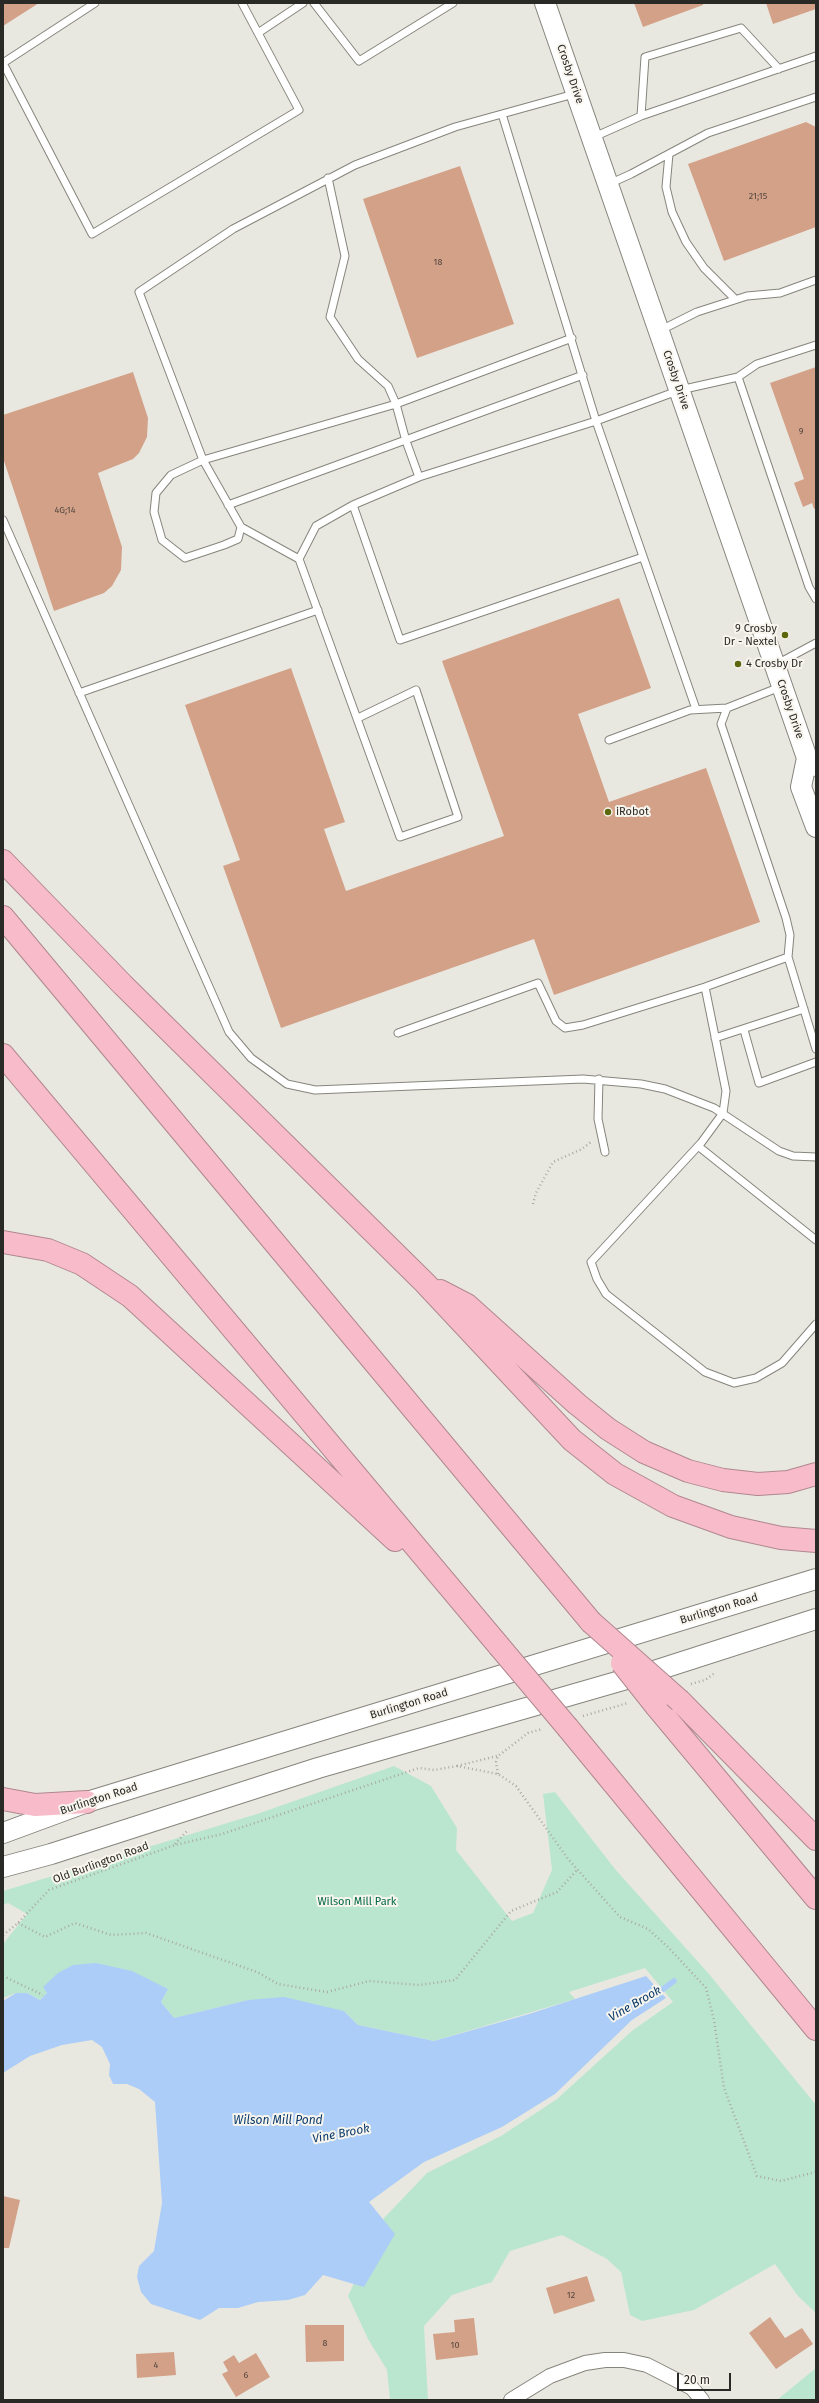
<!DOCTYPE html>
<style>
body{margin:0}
#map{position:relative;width:819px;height:2403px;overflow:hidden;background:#e9e8e0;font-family:"Fira Sans",sans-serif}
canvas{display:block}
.frame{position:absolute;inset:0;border:4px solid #292926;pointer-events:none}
.scale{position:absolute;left:677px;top:2373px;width:54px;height:18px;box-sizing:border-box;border:2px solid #292926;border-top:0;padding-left:5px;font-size:12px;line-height:14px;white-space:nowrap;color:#292926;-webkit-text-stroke:3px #f7f5ed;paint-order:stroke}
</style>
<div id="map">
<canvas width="819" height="2403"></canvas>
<div class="frame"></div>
<div class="scale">20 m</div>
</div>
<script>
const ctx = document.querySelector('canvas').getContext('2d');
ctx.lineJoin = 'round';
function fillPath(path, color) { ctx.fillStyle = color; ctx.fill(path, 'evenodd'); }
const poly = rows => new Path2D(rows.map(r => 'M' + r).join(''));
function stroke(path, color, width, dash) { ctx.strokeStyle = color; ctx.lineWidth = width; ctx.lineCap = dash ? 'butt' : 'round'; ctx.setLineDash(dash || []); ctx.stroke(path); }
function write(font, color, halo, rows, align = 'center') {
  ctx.font = font + ' "Fira Sans",sans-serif'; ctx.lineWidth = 4; ctx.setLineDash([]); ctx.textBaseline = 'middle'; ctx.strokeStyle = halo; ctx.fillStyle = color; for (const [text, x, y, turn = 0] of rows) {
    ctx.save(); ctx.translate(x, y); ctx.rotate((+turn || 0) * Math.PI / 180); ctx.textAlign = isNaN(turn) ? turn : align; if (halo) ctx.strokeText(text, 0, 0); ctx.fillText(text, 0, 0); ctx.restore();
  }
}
const green = poly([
 [394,1766,431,1786,457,1828,456,1850,512,1921,533,1913,552,1870,543,1794,555,1792,615,1869,709,1974,816,2105,816,2313,798,2296,775,2264,694,2310,642,2321,630,2315,621,2272,607,2259,562,2235,510,2251,492,2282,452,2295,424,2326,428,2400,390,2400,387,2370,368,2339,348,2296,384,2218,427,2173,501,2136,557,2099,633,2030,673,2002,645,1968,569,1992,575,1999,434,2041,358,2025,344,2011,248,2000,174,2018,161,2002,168,1989,47,1993,40,2000,27,1993,16,1993,3,1998,3,1944,27,1914,8,1903,3,1905,3,1891,257,1814],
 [816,2368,816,2400,777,2400]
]);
const water = poly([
 [96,1963,132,1971,168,1989,161,2002,174,2018,248,2000,284,1997,344,2011,358,2025,434,2041,529,2014,646,1976,666,1998,632,2020,555,2094,502,2127,424,2162,369,2202,395,2234,364,2287,323,2275,305,2295,288,2300,258,2302,238,2308,219,2308,200,2320,151,2304,141,2292,137,2277,139,2266,154,2251,162,2203,155,2102,139,2089,127,2084,113,2084,109,2075,110,2064,102,2047,92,2040,62,2045,30,2056,3,2073,3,2001,16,1993,27,1993,40,2000,47,1993,43,1987,58,1973,73,1965]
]);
const stream = poly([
 [655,1995,674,1981]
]);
const building = poly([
 [3,3,39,3,3,26],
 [634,3,703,3,703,5,643,27],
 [766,3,816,3,816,9,773,24],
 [806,122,816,127,816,227,724,261,688,164],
 [460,166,514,324,417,358,363,199],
 [816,367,816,508,814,509,812,503,803,507,794,483,804,479,770,383],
 [133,372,148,418,147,437,139,453,133,459,98,473,122,547,121,570,112,586,104,593,54,611,3,458,3,415],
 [619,598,651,688,578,714,609,802,706,768,760,922,554,995,534,939,281,1028,223,866,240,860,185,705,291,668,345,822,324,829,346,891,504,836,442,661],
 [3,2196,20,2200,9,2248,3,2248],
 [587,2276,595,2301,554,2314,546,2288],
 [770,2317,785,2338,802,2328,813,2344,776,2369,749,2333],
 [474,2318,478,2355,436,2360,433,2334,455,2332,454,2320],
 [305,2325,344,2325,344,2361,306,2362],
 [174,2352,176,2375,137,2378,136,2354],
 [256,2353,270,2377,236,2397,222,2374,228,2371,223,2362,234,2355,239,2363]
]);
const path = poly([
 [533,1204,536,1193,553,1162,582,1149,591,1142],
 [691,1684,705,1680,715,1673],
 [583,1716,628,1703],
 [457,1766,497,1756],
 [498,1774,496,1762,498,1756,528,1733,542,1729],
 [175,1844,188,1830],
 [18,1923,45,1937,75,1923,111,1935,146,1933,257,1972,278,1984,327,1992,369,1981,419,1985,455,1980,511,1911,557,1892,577,1870],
 [3,1935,18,1923,49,1890,175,1845,222,1834,419,1768,434,1770,457,1766,498,1774,516,1786,568,1859,620,1917,648,1929,668,1947,706,1988,714,2020,724,2088,757,2176,781,2181,816,2172],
 [3,1976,43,1995]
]);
const lane = poly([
 [314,3,359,61,453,3],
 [258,33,303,3],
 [3,63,92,234,299,110,242,3],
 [3,63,95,3],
 [502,114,596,421,696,709],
 [641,116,645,57,741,28,779,69],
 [594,137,641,116,816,56],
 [669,154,666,187,672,212,686,242,704,268,735,299],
 [328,178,345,256,330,317,358,359,388,386,396,404,406,441,419,477],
 [609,184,631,174,708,133,816,97],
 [661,330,697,312,747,296,780,293,816,280],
 [738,377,809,587,816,599],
 [228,505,583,375],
 [353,505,400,640,643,557],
 [3,520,229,1032,251,1058,287,1084,315,1090,583,1079,641,1084,665,1089,714,1108,779,1151,793,1156,816,1157],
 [241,527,238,539,224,545,185,558,162,540,154,512,156,493,171,475,203,460,396,404,572,338],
 [299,559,316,526,353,505,419,477,596,421,680,390,738,377,757,364,816,345],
 [775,665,816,643],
 [780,687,727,708,721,724,786,918,790,935,788,957],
 [79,693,318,610],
 [358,718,416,690,458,817,400,837,299,559,241,527,203,460,139,292,233,229,355,165,455,127,574,94],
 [609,740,690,710,727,708],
 [744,1030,759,1083,816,1062],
 [398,1033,538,983,556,1021,565,1028,583,1025,705,987],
 [715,1038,804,1009],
 [816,1049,788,957,705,987,726,1091,723,1113,701,1143,591,1262,597,1279,606,1294,705,1372,734,1383,756,1378,782,1363,816,1324],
 [599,1079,598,1119,605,1152],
 [698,1146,816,1240]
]);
const street = poly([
 [511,2400,550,2376,585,2363,605,2360,624,2360,647,2365,692,2388,702,2400]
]);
const secondary = poly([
 [545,3,807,758,816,766],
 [807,758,801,787,816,827],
 [3,1833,87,1802,816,1579],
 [3,1867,51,1854,318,1768,651,1672,816,1619]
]);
const highway = poly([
 [3,861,123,985,425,1283,572,1440,615,1474,673,1506,731,1527,781,1538,816,1541],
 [3,917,591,1622],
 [3,1055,499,1646],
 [3,1242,48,1250,82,1264,130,1296,395,1540],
 [440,1291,467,1305,577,1404,608,1429,644,1452,688,1471,723,1480,758,1484,788,1482,816,1474],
 [680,1701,816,1839],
 [656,1706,816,1898],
 [568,1728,816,2029],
 [3,1799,35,1805,87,1802]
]);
const highwayBridge = poly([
 [591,1622,680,1701],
 [499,1646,568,1728],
 [622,1663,656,1706]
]);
const markers = [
 [785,635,4,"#5c680d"],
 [738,664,4,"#5c680d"],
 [608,812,4,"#5c680d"]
];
const numberNames = [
 ["21;15",758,196],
 ["18",438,262],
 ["9",801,431],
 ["4G;14",65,510],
 ["12",571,2295],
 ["8",325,2343],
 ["10",455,2345],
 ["4",156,2365],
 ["6",246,2375]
];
const streetNames = [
 ["Crosby Drive",570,74,71],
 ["Crosby Drive",676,380,71],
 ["Crosby Drive",790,709,71],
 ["Burlington Road",719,1609,-17],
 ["Burlington Road",409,1704,-17],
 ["Burlington Road",99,1799,-18],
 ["Old Burlington Road",101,1863,-20]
];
const poiNames = [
 ["9 Crosby",777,629,"right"],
 ["Dr - Nextel",777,642,"right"],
 ["4 Crosby Dr",746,664],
 ["iRobot",616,812]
];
const parkNames = [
 ["Wilson Mill Park",357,1902]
];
const waterNames = [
 ["Vine Brook",635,2004,-30],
 ["Wilson Mill Pond",278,2121],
 ["Vine Brook",341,2134,-11]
];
fillPath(green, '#bae6d0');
fillPath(water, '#abcdf7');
stroke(stream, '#abcdf7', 5.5);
fillPath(building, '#d3a188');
stroke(lane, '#86857d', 9);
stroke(street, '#86857d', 16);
stroke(secondary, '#86857d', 22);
stroke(highway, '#b08890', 24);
stroke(path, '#aaa9a3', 2.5, [1, 3]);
stroke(lane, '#fff', 7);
stroke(street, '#fff', 14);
stroke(secondary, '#fff', 20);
stroke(highway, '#f8bbc9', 22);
stroke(highwayBridge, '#b08890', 24, []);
stroke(highwayBridge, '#f8bbc9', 22);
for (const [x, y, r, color] of markers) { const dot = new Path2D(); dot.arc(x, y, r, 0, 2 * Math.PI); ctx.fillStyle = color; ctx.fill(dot); stroke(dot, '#f7f5ed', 1.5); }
write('9px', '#54473e', null, numberNames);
write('11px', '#292926', '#f7f5ed', streetNames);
write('11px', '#292926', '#f7f5ed', poiNames, 'left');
write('11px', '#006847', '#f7f5ed', parkNames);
write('italic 12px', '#0b3b6d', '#f7f5ed', waterNames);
</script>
